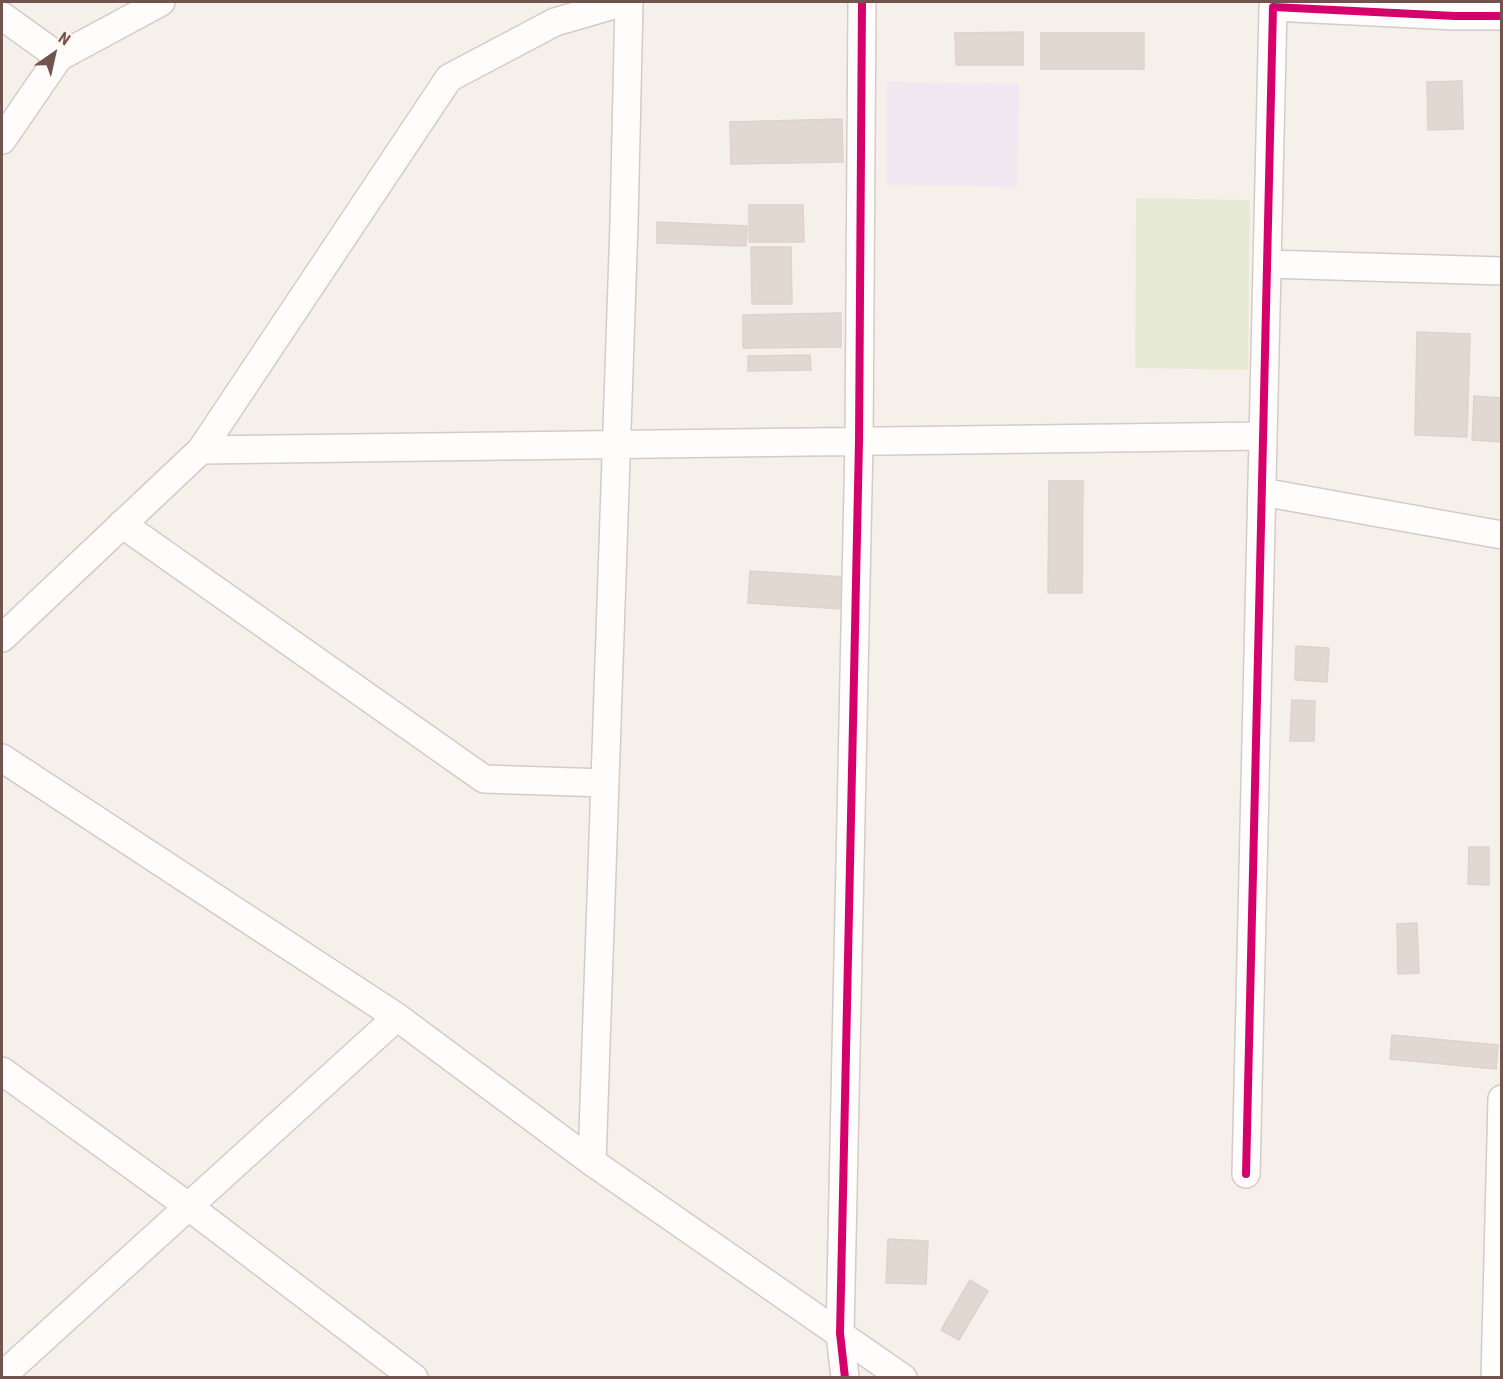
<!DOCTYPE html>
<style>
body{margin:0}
#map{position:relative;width:1503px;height:1379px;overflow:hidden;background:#f6f0ea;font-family:"Roboto Condensed",sans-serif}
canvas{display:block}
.frame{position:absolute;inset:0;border:3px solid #72534d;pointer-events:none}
.north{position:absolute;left:24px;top:24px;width:60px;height:60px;-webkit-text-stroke:4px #fdf4ec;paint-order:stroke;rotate:34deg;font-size:16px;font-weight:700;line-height:24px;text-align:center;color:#72534d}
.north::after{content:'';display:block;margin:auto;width:21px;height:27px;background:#72534d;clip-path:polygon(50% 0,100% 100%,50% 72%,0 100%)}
</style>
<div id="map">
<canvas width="1503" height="1379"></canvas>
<div class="frame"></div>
<div class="north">N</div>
</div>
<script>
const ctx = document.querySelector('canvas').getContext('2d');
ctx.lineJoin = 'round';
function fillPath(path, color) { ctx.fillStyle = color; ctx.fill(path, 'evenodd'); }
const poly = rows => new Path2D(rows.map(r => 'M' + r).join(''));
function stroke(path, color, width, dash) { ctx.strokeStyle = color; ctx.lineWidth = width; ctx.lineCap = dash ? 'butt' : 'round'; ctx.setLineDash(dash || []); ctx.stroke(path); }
const education = poly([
 [887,82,1019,84,1018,187,887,185]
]);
const green = poly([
 [1136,198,1250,200,1248,370,1135,368]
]);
const building = poly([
 [1023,32,1023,65,956,65,955,33,1023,32],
 [1041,33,1144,33,1144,69,1041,69,1041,33],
 [1462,81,1463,129,1428,130,1427,82,1462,81],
 [842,119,843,162,731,164,730,122,842,119],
 [749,205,803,205,804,242,749,242,749,205],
 [657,222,747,226,746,246,657,243,657,222],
 [751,247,791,247,792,304,752,304,751,247],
 [841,313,841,347,743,348,743,315,841,313],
 [1417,332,1470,334,1467,437,1415,435,1417,332],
 [810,355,811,370,748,371,748,356,810,355],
 [1474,396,1502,398,1502,442,1472,440,1474,396],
 [1049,481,1083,481,1082,593,1048,593,1049,481],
 [750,571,845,577,843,609,748,603,750,571],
 [1296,646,1329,648,1327,682,1295,680,1296,646],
 [1292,700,1315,701,1314,741,1290,741,1292,700],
 [1469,847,1489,847,1489,885,1468,884,1469,847],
 [1417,923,1419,973,1398,974,1397,924,1417,923],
 [1392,1035,1498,1045,1496,1069,1390,1059,1392,1035],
 [888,1239,928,1241,926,1284,886,1283,888,1239],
 [970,1280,988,1291,959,1340,941,1330,970,1280]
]);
const minor = poly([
 [2,16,59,57],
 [2,140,59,57,161,2],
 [1267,264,1502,271],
 [201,450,1263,436],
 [1262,492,1502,535],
 [122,524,484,779,605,783],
 [2,638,201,450,449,78,555,22,624,2],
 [2,758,397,1017,592,1162,903,1378],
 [2,1071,188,1206,414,1378],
 [592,1162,624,224,629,2],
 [1246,1174,1273,7,1455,16,1502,16],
 [2,1376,397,1017],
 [845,1378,840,1333,859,441,862,2],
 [1495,1378,1502,1099]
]);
const cycleway = poly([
 [1246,1174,1273,7,1455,16,1502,16],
 [845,1378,840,1333,859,441,862,2]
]);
fillPath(education, '#f0e9f1');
fillPath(green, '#e7ebd6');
fillPath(building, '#e2d8d2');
stroke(building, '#ded2cd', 1.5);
stroke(minor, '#d4cbc8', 30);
stroke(minor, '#fefdfc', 27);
stroke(cycleway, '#d6006c', 8);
</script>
